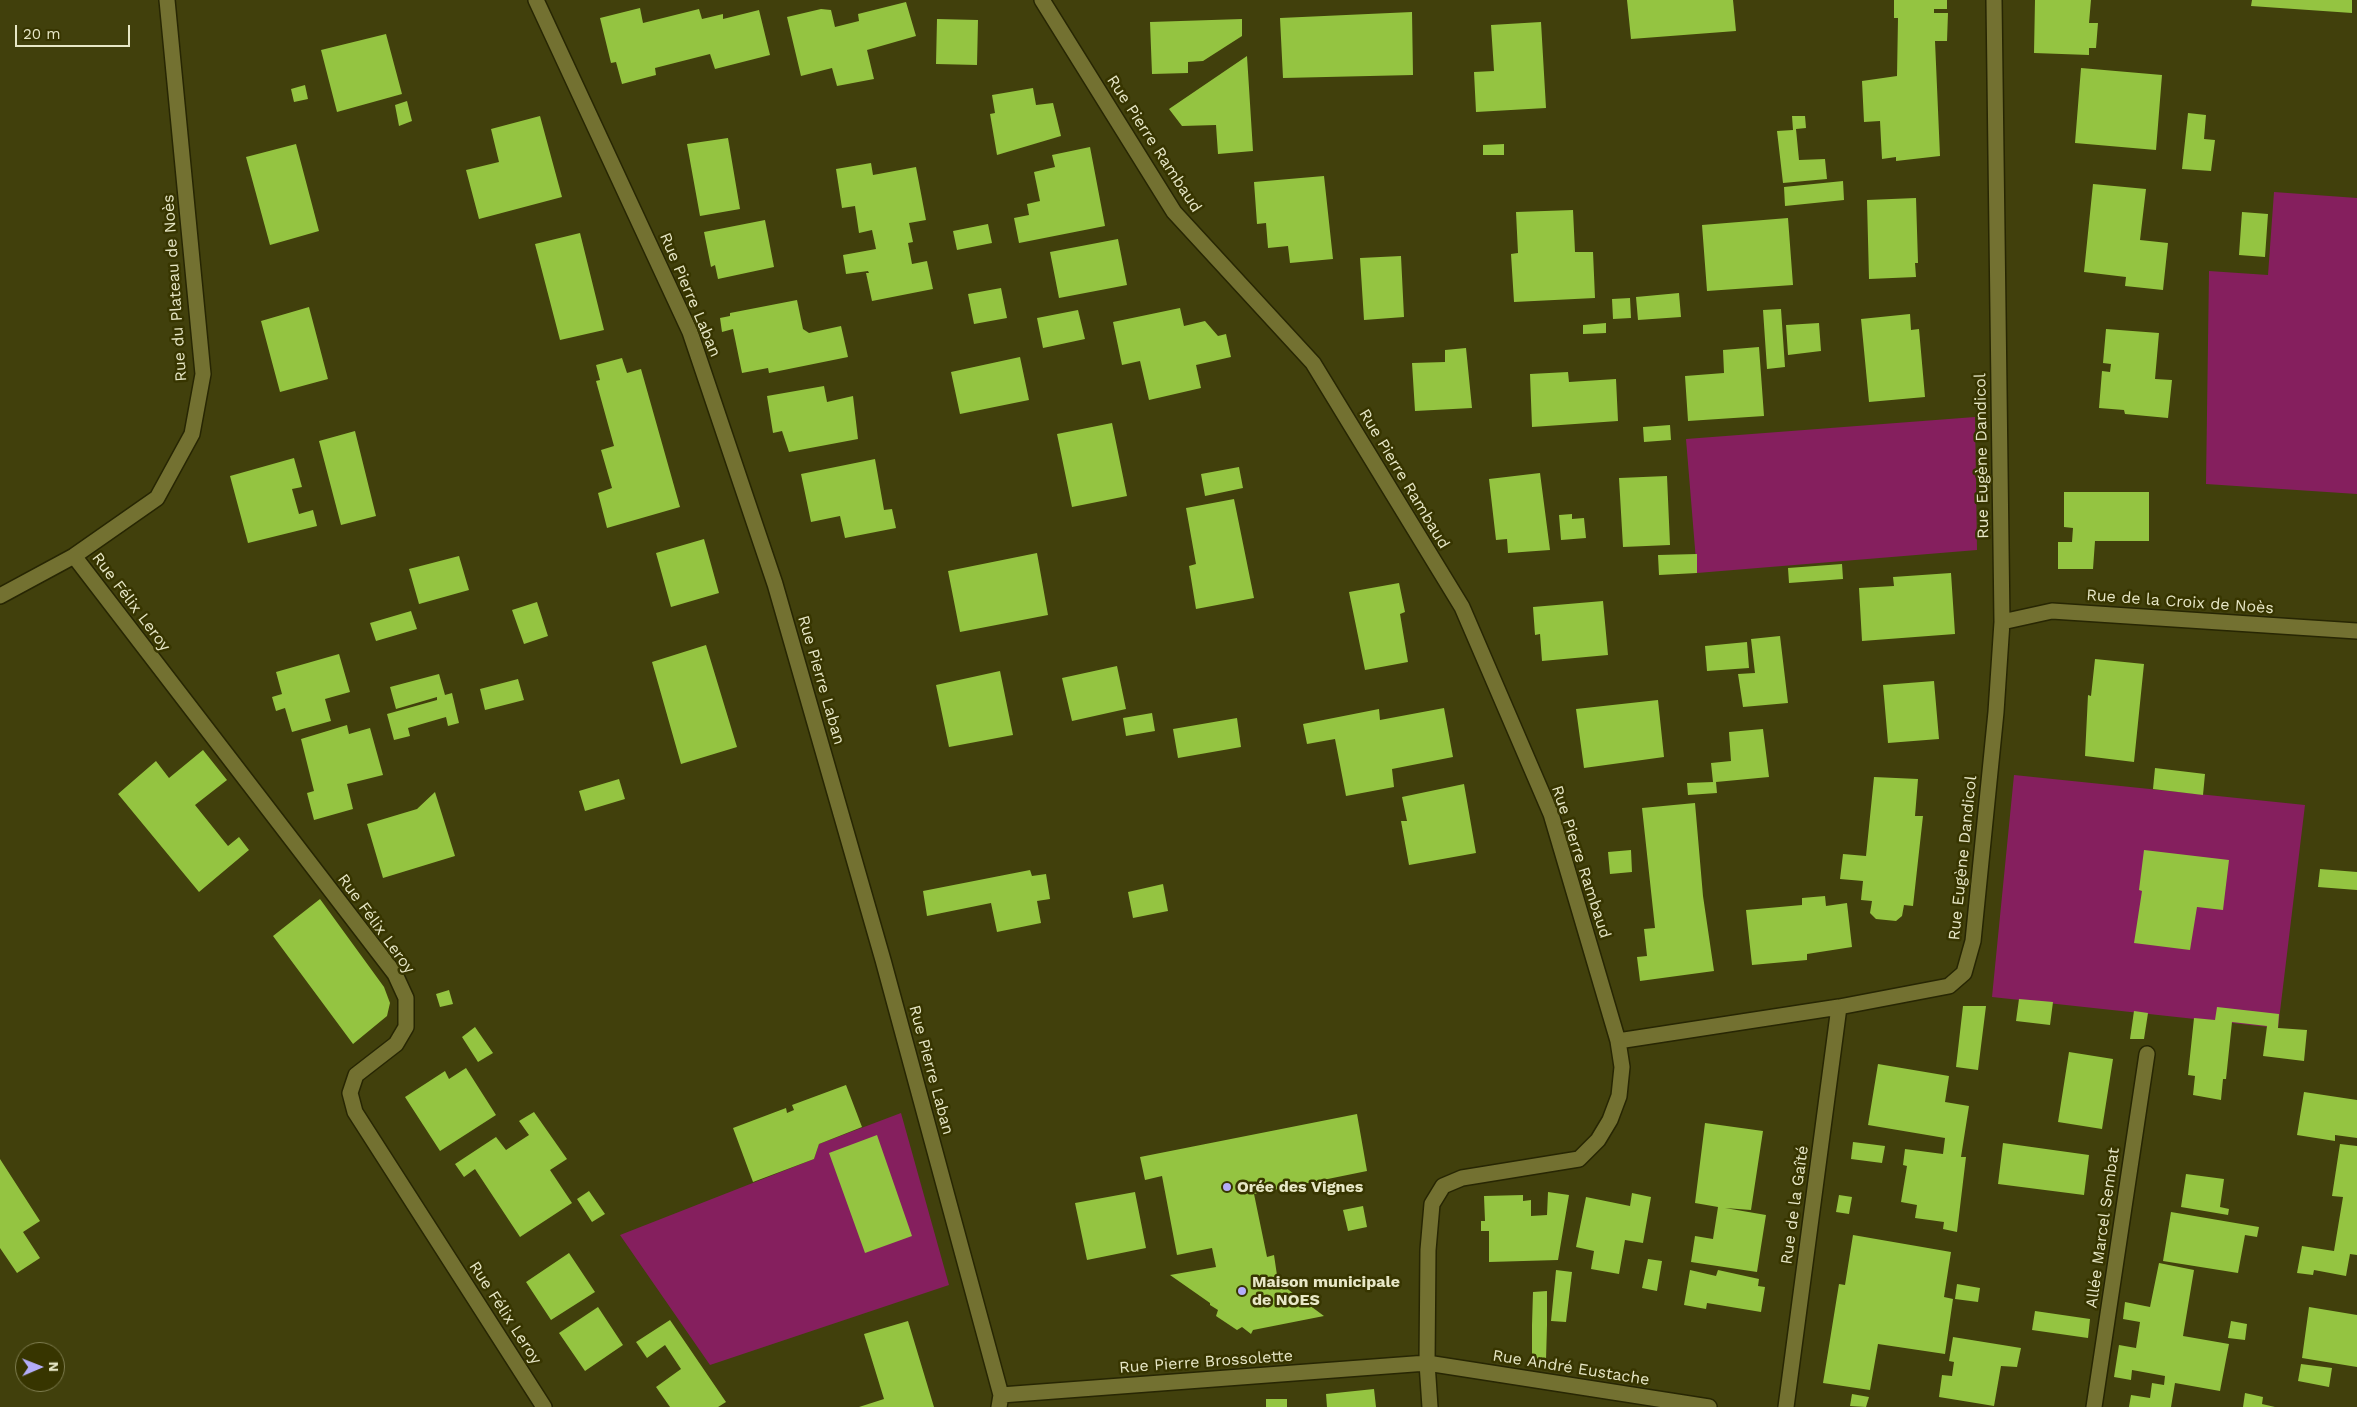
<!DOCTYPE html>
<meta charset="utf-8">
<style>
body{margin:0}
#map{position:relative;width:2357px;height:1407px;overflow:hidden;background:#41400c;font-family:"Work Sans",sans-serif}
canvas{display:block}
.north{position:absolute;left:15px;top:1342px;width:50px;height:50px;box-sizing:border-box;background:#373500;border:1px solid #7d7c4f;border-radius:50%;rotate:89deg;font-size:14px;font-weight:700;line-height:20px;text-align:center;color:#e7e7c6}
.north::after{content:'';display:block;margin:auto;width:18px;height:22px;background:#b3adf9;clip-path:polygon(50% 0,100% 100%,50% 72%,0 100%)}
.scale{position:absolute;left:15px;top:25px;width:115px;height:22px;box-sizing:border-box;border:2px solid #e7e7c6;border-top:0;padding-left:6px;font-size:15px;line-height:18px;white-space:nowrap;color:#e7e7c6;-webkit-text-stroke:4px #373500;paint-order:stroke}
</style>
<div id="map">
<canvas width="2357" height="1407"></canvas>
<div class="north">N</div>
<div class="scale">20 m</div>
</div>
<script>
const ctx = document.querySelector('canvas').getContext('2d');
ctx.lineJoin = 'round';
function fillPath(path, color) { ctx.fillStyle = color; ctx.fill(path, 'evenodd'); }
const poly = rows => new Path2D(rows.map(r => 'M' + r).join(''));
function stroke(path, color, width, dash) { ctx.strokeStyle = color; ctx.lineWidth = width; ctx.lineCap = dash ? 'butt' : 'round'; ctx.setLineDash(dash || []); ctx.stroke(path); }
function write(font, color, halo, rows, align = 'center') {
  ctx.font = font + ' "Work Sans",sans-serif'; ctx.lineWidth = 5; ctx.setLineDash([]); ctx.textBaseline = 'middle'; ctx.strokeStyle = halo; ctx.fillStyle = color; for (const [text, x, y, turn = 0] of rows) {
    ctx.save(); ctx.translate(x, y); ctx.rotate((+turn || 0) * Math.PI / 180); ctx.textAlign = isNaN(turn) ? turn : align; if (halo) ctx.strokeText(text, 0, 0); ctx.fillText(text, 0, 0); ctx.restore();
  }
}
const green = poly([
 [2274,192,2357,198,2357,494,2206,484,2209,271,2268,275],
 [1975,417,1977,550,1697,573,1686,439],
 [2014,775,2305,805,2278,1028,1992,997],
 [901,1113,949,1285,710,1365,620,1235,814,1159,819,1144]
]);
const building = poly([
 [1627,0,1733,0,1736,31,1631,39],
 [1894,0,1947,0,1947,9,1934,9,1934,13,1948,13,1947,41,1935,41,1940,156,1896,161,1896,157,1882,159,1880,121,1864,122,1862,81,1897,76,1898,18,1894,18],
 [2035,0,2091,0,2089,23,2098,23,2096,48,2089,48,2089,55,2034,53],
 [2252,0,2352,0,2352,13,2251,6],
 [906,2,916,36,867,50,874,79,837,86,832,68,801,76,787,17,821,9,831,10,835,27,859,21,858,14],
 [640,8,643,23,699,9,702,19,723,14,723,19,759,10,770,55,715,69,710,54,655,68,656,75,622,84,616,62,611,63,600,18],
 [1412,12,1413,75,1283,78,1280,18],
 [937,19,978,20,977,65,936,64],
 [1242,19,1242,36,1203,61,1188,62,1188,73,1152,74,1150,22],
 [1541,22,1546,108,1476,112,1474,72,1494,71,1491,25],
 [386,34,402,94,337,112,321,50],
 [1247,56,1253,151,1218,154,1216,125,1182,126,1169,109],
 [2081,68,2162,75,2156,150,2075,143],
 [305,85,308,99,294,102,291,89],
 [1033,88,1036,105,1053,103,1061,136,997,155,990,114,995,113,992,95],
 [407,101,412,121,399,126,395,105],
 [2188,113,2206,115,2204,139,2215,140,2211,171,2182,169],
 [540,116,562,197,479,219,466,170,499,162,491,129],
 [1792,116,1805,116,1806,128,1796,129,1799,160,1825,159,1827,179,1783,183,1777,131,1793,130],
 [728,138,740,209,700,216,687,144],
 [296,144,319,231,270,245,246,157],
 [1504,144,1504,155,1483,155,1483,145],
 [1090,147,1105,226,1019,243,1014,218,1029,215,1027,204,1040,201,1034,172,1055,167,1052,155],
 [871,163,873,175,916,167,926,220,909,223,913,242,908,243,912,264,927,261,933,289,872,301,866,273,869,273,868,271,846,274,843,255,876,249,872,230,859,233,855,206,842,208,836,169],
 [1324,176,1333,259,1290,263,1288,246,1268,248,1266,223,1257,224,1254,182],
 [1843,181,1844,200,1785,206,1784,187],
 [2093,184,2146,189,2140,240,2168,243,2163,290,2125,286,2126,277,2084,272],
 [1916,198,1918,263,1915,263,1916,277,1869,279,1867,200],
 [1573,210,1575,252,1593,252,1595,298,1514,302,1511,254,1518,253,1516,212],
 [2242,212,2268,214,2265,257,2239,255],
 [1788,218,1793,285,1707,291,1702,225],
 [765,220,774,267,718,279,715,265,711,267,704,232],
 [988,224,992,243,957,250,953,231],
 [580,233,604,330,560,340,535,244],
 [1118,239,1127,285,1059,298,1050,252],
 [1401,256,1404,317,1364,320,1360,258],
 [1001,288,1007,318,974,324,968,294],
 [1679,293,1681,317,1638,320,1636,297],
 [1630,298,1631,318,1613,319,1612,299],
 [797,300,803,329,809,333,841,326,848,357,769,373,768,368,742,373,733,329,722,332,720,318,730,316,730,313],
 [309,307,328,379,280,392,261,321],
 [1180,308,1184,326,1205,321,1218,336,1226,334,1231,357,1196,365,1201,388,1149,400,1140,361,1122,365,1113,322],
 [1781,309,1785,367,1767,369,1763,310],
 [1078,310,1085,339,1043,348,1037,318],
 [1910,314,1911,330,1919,329,1925,397,1869,402,1861,319],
 [1606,323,1606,333,1583,334,1583,325],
 [1819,323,1821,351,1788,355,1786,325],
 [2106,329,2159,333,2155,379,2172,380,2168,418,2125,414,2124,410,2099,408,2102,371,2110,372,2111,364,2103,363],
 [1759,347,1764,416,1688,421,1685,376,1724,373,1723,350],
 [1466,348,1472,408,1415,411,1412,363,1445,362,1445,350],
 [1020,357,1029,400,960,414,951,372],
 [622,358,627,373,641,369,680,507,607,528,598,493,612,488,601,450,614,446,596,381,600,380,596,365],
 [1568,372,1569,382,1616,379,1618,421,1532,427,1530,374],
 [824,386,827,402,853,396,858,439,789,452,782,431,773,433,767,396],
 [1112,423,1127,496,1072,507,1057,434],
 [1670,425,1671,440,1644,442,1643,427],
 [355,431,376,516,341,525,319,441],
 [294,458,302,487,292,489,299,514,313,510,317,526,248,543,230,476],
 [875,459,884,510,892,509,896,528,845,538,840,516,811,522,801,474],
 [1239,467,1243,488,1205,496,1201,474],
 [1540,473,1550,550,1508,553,1507,539,1496,540,1489,479],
 [1667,476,1670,545,1623,547,1619,478],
 [2064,492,2149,492,2149,541,2095,541,2093,569,2058,569,2058,542,2072,542,2073,528,2064,527],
 [1234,499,1254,598,1196,609,1189,566,1196,564,1186,508],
 [1572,514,1572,519,1584,518,1586,538,1561,540,1559,515],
 [704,539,719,593,671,607,656,553],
 [1037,553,1048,615,960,632,948,571],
 [1697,554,1697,573,1659,575,1658,555],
 [459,556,469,590,419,604,409,569],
 [1842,564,1843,579,1789,583,1788,568],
 [1951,573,1955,634,1862,641,1859,588,1894,586,1893,577],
 [1399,583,1405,612,1400,614,1408,662,1365,670,1349,592],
 [1603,601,1608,655,1542,661,1540,634,1535,635,1533,607],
 [537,602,548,636,524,644,512,610],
 [411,611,417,629,376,641,370,623],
 [1780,636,1788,703,1743,707,1738,674,1755,673,1751,639],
 [1747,642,1749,668,1707,671,1705,646],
 [706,645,737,747,681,764,652,662],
 [339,654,350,692,325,699,331,721,292,732,285,708,276,711,272,697,282,694,276,672],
 [2095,659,2144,664,2134,762,2085,756,2088,695,2091,696],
 [1117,666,1126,709,1072,721,1062,678],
 [1000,671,1013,735,949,747,936,685],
 [439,674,445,695,452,693,459,723,448,726,446,717,408,728,410,736,394,740,387,714,437,700,437,697,396,709,390,687],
 [518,679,524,700,485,710,480,689],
 [1934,681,1939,739,1888,743,1883,685],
 [1658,700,1664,757,1584,768,1576,709],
 [1444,708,1453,757,1392,769,1394,787,1346,796,1335,739,1307,744,1303,724,1379,709,1380,720],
 [1152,713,1155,731,1126,736,1123,718],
 [1237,718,1241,747,1178,758,1173,729],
 [347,725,349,734,370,728,383,775,347,784,353,809,314,820,307,793,314,791,301,739],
 [1763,729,1769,777,1716,782,1717,793,1688,795,1687,783,1713,782,1711,763,1731,761,1729,732],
 [203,750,227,780,195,805,228,846,239,837,249,850,199,892,118,794,156,761,169,778],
 [2155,768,2205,774,2203,795,2153,789],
 [1874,777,1918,779,1915,816,1923,816,1913,906,1904,905,1902,916,1896,921,1876,919,1870,913,1872,901,1861,900,1863,881,1840,879,1843,854,1866,856],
 [619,779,625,799,585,811,579,791],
 [1464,784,1476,853,1409,865,1401,821,1407,821,1402,797],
 [435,792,455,856,383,878,367,824,417,809],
 [1695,803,1703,896,1714,971,1640,981,1637,957,1647,956,1644,929,1655,928,1642,808],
 [1631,850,1632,872,1610,874,1608,852],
 [2144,850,2229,860,2223,910,2197,907,2190,950,2134,943,2142,891,2139,890],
 [2320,869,2357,872,2357,890,2318,887],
 [1030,870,1032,876,1046,874,1050,899,1037,901,1041,923,997,932,991,903,927,916,923,891],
 [1163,884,1168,911,1133,918,1128,892],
 [1825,896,1826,906,1847,903,1852,947,1807,954,1807,960,1752,965,1746,910,1802,905,1802,898],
 [320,899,384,987,390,1003,387,1016,353,1044,273,936],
 [449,990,453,1004,440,1007,436,994],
 [2019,999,2053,1002,2050,1025,2016,1021],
 [1963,1006,1986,1006,1978,1070,1956,1067],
 [2217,1007,2279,1014,2278,1028,2307,1030,2304,1061,2263,1056,2267,1026,2232,1022,2226,1079,2223,1079,2221,1100,2193,1095,2195,1076,2188,1075,2194,1018,2215,1020],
 [2134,1011,2148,1013,2144,1039,2130,1039],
 [475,1027,493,1053,478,1062,462,1037],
 [2069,1052,2113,1059,2102,1129,2058,1122],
 [1878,1064,1949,1076,1945,1102,1969,1106,1961,1157,1966,1157,1957,1232,1943,1229,1944,1222,1915,1218,1917,1205,1901,1202,1907,1166,1903,1165,1905,1149,1943,1154,1945,1138,1868,1125],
 [466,1068,496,1115,440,1151,405,1097,445,1071,449,1079],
 [846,1085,862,1127,819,1144,814,1159,753,1182,733,1128,786,1108,787,1113,794,1110,792,1105],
 [2304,1092,2357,1100,2357,1138,2335,1135,2335,1141,2297,1135],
 [534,1112,567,1159,550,1170,572,1203,520,1237,475,1169,464,1177,455,1164,496,1137,506,1150,529,1135,519,1121],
 [1357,1114,1367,1171,1254,1194,1267,1257,1274,1255,1278,1282,1324,1316,1253,1330,1251,1334,1242,1327,1237,1330,1216,1316,1218,1310,1210,1305,1210,1303,1170,1275,1216,1267,1212,1248,1177,1255,1162,1176,1145,1180,1140,1157],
 [1705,1123,1763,1131,1751,1210,1725,1208,1766,1215,1757,1272,1691,1262,1695,1236,1713,1239,1718,1207,1695,1203],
 [877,1135,912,1236,865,1253,829,1153],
 [1853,1142,1885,1146,1882,1163,1851,1159],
 [2003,1143,2089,1155,2084,1195,1998,1184],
 [2340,1144,2357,1146,2357,1255,2350,1254,2346,1276,2314,1270,2313,1275,2297,1273,2302,1246,2334,1251,2343,1197,2332,1196],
 [0,1159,40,1221,23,1232,40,1258,17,1273,0,1248],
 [2186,1174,2224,1179,2220,1207,2229,1209,2228,1215,2181,1207],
 [589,1191,605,1214,592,1222,577,1199],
 [1135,1192,1146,1248,1087,1260,1075,1203],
 [1548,1192,1569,1195,1558,1260,1489,1262,1489,1231,1481,1231,1481,1221,1485,1221,1484,1196,1523,1195,1523,1201,1531,1200,1531,1216,1547,1215],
 [1632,1193,1651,1197,1643,1243,1625,1240,1619,1274,1591,1269,1594,1251,1576,1247,1586,1197,1630,1206],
 [1839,1195,1852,1197,1849,1214,1836,1212],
 [1363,1206,1367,1227,1348,1231,1343,1210],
 [2171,1212,2259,1227,2257,1237,2245,1235,2238,1273,2163,1261],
 [1853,1235,1951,1252,1944,1297,1953,1299,1945,1354,1878,1344,1870,1390,1823,1383,1839,1284,1845,1285],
 [569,1253,595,1292,551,1320,526,1282],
 [1648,1259,1662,1261,1657,1291,1642,1288],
 [2159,1263,2194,1270,2183,1336,2229,1344,2220,1391,2175,1383,2171,1407,2129,1407,2131,1395,2150,1398,2152,1383,2164,1385,2165,1376,2132,1370,2131,1380,2114,1377,2119,1345,2136,1348,2140,1322,2123,1319,2125,1302,2150,1307],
 [1556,1270,1572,1272,1566,1322,1551,1321],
 [1690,1270,1716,1276,1718,1270,1759,1279,1758,1286,1765,1287,1761,1312,1707,1303,1706,1309,1684,1305],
 [1957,1284,1980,1288,1978,1302,1955,1299],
 [1547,1291,1547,1325,1546,1360,1532,1358,1532,1325,1533,1292],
 [598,1307,623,1345,585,1371,559,1333],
 [2309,1307,2357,1315,2357,1367,2302,1358],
 [2035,1311,2090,1319,2088,1338,2032,1330],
 [670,1320,726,1402,718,1407,670,1407,656,1387,681,1369,665,1345,647,1358,636,1342],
 [908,1321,934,1407,859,1407,884,1399,864,1334],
 [2231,1321,2247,1324,2245,1340,2228,1338],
 [1953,1337,2021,1348,2017,1367,2001,1366,1994,1406,1939,1397,1942,1375,1952,1376,1954,1362,1949,1361],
 [2301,1364,2332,1368,2329,1387,2298,1381],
 [1374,1389,1376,1407,1327,1407,1326,1394],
 [2245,1393,2263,1397,2262,1404,2275,1407,2243,1407],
 [1852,1394,1869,1397,1866,1407,1850,1406],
 [1266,1399,1287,1399,1287,1407,1266,1407]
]);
const minor = poly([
 [536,0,690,332,775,584,883,960,1001,1395],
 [1042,0,1174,212,1313,363,1462,607,1551,814,1618,1041],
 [74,556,395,974,406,998,406,1027,396,1044,356,1075,350,1093,355,1112,544,1407],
 [0,596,74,556,157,498,192,434,203,374,167,0],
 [2002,622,2052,611,2357,631],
 [999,1407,1001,1395,1427,1363,1709,1407],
 [1430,1407,1427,1363,1428,1250,1432,1204,1443,1186,1462,1178,1579,1159,1598,1140,1610,1120,1619,1096,1622,1067,1618,1041,1839,1007,1949,986,1964,973,1973,941,1996,712,2002,622,1994,0],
 [1786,1407,1839,1007],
 [2094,1407,2147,1054]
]);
const markers = [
 [1227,1187,5,"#b3adf9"],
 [1242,1291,5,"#b3adf9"]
];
const streetNames = [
 ["Rue Pierre Rambaud",1154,144,57],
 ["Rue du Plateau de Noès",175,288,-94],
 ["Rue Pierre Laban",690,295,67],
 ["Rue Eugène Dandicol",1982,456,-91],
 ["Rue Pierre Rambaud",1404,479,59],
 ["Rue Félix Leroy",131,602,53],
 ["Rue de la Croix de Noès",2180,602,4],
 ["Rue Pierre Laban",821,680,74],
 ["Rue Eugène Dandicol",1963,858,-84],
 ["Rue Pierre Rambaud",1581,862,72],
 ["Rue Félix Leroy",376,924,54],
 ["Rue Pierre Laban",931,1070,75],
 ["Rue de la Gaîté",1795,1205,-82],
 ["Allée Marcel Sembat",2103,1228,-82],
 ["Rue Félix Leroy",505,1313,57],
 ["Rue Pierre Brossolette",1206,1362,-4],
 ["Rue André Eustache",1571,1368,9]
];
const poiNames = [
 ["Orée des Vignes",1237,1187],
 ["Maison municipale",1252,1282],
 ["de NOES",1252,1300]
];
fillPath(green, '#851f5e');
fillPath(building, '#94c441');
stroke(minor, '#272603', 18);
stroke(minor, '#737131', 15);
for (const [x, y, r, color] of markers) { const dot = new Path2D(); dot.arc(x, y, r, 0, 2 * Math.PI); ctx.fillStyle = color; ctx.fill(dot); stroke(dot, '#373500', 2); }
write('16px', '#e7e7c6', '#373500', streetNames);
write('bold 16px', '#e7e7c6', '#373500', poiNames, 'left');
</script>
